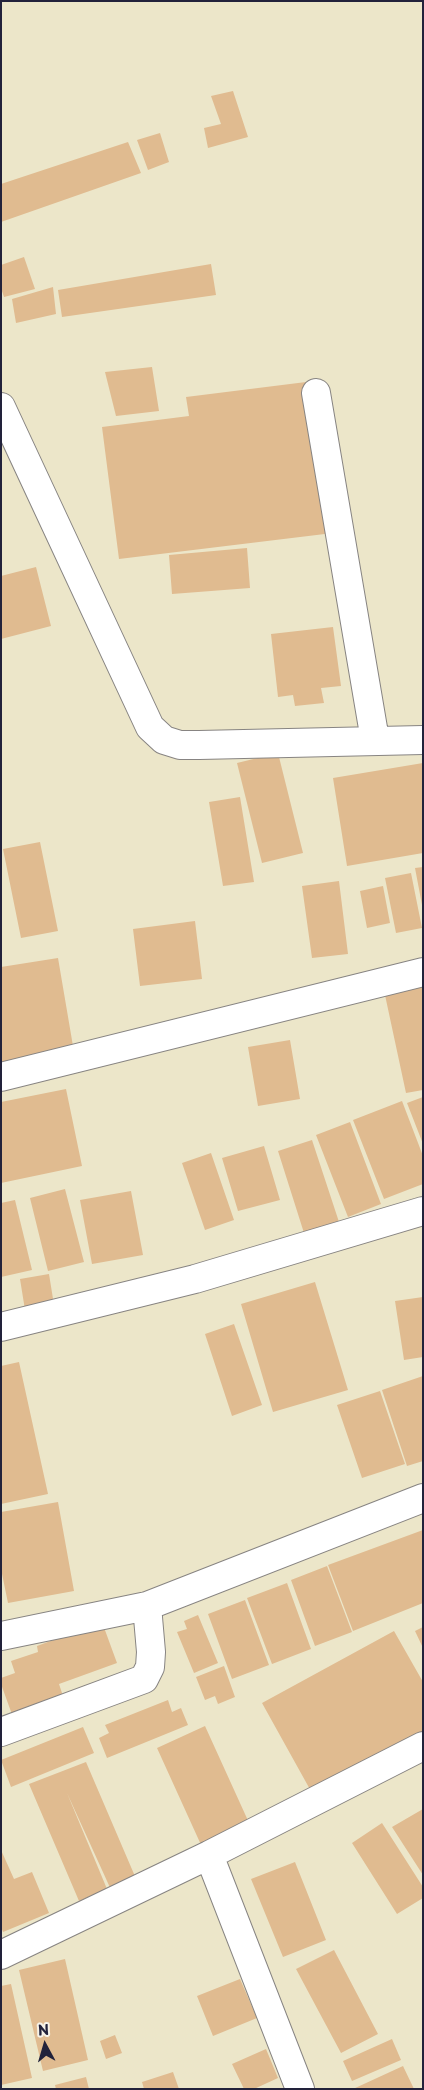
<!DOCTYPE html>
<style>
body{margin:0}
#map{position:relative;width:424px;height:2090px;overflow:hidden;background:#ece6c9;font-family:"Playpen Sans",sans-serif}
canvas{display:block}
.frame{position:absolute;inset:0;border:2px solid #22223b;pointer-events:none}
.north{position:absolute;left:20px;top:2020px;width:50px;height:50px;-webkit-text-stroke:4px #f7f3e8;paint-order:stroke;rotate:354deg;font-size:14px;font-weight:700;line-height:20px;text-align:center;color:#22223b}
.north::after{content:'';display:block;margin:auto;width:18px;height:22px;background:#22223b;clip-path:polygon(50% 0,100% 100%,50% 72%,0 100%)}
</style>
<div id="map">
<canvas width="424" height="2090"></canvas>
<div class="frame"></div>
<div class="north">N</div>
</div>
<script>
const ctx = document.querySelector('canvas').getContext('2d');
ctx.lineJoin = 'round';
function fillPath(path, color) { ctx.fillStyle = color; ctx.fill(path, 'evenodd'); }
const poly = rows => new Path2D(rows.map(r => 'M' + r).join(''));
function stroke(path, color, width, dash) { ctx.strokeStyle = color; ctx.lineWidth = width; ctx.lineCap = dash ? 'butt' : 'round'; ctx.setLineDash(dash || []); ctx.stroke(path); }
const building = poly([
 [233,91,248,137,208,148,204,128,221,124,211,96],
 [160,133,169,162,148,170,137,140],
 [128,142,141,173,1,222,1,184],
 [24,257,35,289,4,297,1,288,1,265],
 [211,264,216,295,62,317,58,290],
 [53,287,56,314,16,323,12,299],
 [152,367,159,411,116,416,105,372],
 [314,381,333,533,119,559,102,427,189,416,186,397],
 [247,548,250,588,172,594,169,555],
 [36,567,51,626,1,639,1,576],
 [333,627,341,686,321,688,324,703,295,706,293,695,278,697,271,634],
 [278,753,303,853,262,863,237,763],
 [423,763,423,853,347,866,333,778],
 [240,797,254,882,223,886,209,802],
 [40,842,58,931,21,938,3,849],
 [423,867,423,905,422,905,415,868],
 [411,873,422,928,396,933,385,878],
 [339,881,348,954,312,958,302,886],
 [383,886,390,923,367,928,360,891],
 [195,921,202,979,140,986,133,929],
 [58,958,74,1052,1,1064,1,967],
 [423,987,423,1090,406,1093,385,995],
 [290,1040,300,1099,258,1106,248,1047],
 [66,1089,82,1166,1,1183,1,1102],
 [423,1097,423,1144,407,1103],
 [402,1101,423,1156,423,1184,384,1199,353,1120],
 [350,1122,381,1204,348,1217,316,1135],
 [312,1140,339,1222,304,1233,278,1151],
 [264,1146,280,1200,238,1211,222,1158],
 [211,1153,234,1220,205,1230,182,1163],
 [65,1189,84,1262,48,1271,30,1198],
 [131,1191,143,1255,92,1264,80,1200],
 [15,1200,32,1270,1,1277,1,1203],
 [49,1274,54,1305,25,1310,20,1279],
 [315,1282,348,1390,273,1412,241,1304],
 [423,1297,423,1357,404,1360,395,1301],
 [234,1324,262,1405,232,1416,205,1334],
 [19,1362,48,1494,1,1504,1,1366],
 [423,1376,423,1461,407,1466,382,1390],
 [380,1391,405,1464,362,1478,337,1405],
 [58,1502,74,1591,8,1603,1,1569,1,1512],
 [423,1530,423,1603,353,1631,328,1565],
 [327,1566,352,1632,315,1646,291,1580],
 [287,1583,311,1649,272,1664,247,1598],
 [245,1600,269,1665,232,1679,208,1614],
 [198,1615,218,1663,194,1673,177,1632,187,1629,184,1621],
 [102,1622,117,1663,59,1684,65,1702,14,1720,1,1684,1,1678,15,1673,11,1661,38,1652,37,1646],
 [423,1627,423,1648,415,1631],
 [394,1631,423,1682,423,1732,312,1793,262,1703],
 [224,1666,235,1697,218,1704,215,1696,205,1700,196,1677],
 [168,1700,172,1712,181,1708,188,1725,107,1758,99,1738,109,1733,105,1725],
 [205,1726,250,1825,202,1847,157,1748],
 [83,1727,94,1753,11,1787,1,1760],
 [86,1762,137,1881,112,1892,67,1793,107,1889,79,1901,29,1784],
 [423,1809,423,1875,392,1827],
 [382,1823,423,1887,423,1898,397,1914,352,1843],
 [1,1850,14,1879,32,1872,49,1913,3,1932,1,1927],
 [295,1862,326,1940,283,1957,251,1879],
 [334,1950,378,2034,341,2053,296,1969],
 [65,1959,88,2060,43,2071,19,1970],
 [240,1979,257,2018,213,2036,197,1996],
 [11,1984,32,2078,1,2085,1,1986],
 [115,2035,122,2053,106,2059,100,2041],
 [392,2039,401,2060,352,2081,343,2061],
 [266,2049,278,2078,254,2089,244,2089,232,2064],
 [403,2066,414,2089,353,2089],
 [173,2072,179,2089,144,2089,142,2082],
 [86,2077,89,2089,56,2089,55,2085]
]);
const street = poly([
 [316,393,375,740],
 [1,407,150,727,164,740,180,745,199,745,423,740],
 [1,1077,423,972],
 [1,1327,195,1279,423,1211],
 [1,1636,147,1606,423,1498],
 [1,1732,144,1679,150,1667,151,1652,147,1606],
 [209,1855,300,2089],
 [1,1955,209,1855,423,1746]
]);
fillPath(building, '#e0bb90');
stroke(street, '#878482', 30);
stroke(street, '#fff', 28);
</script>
